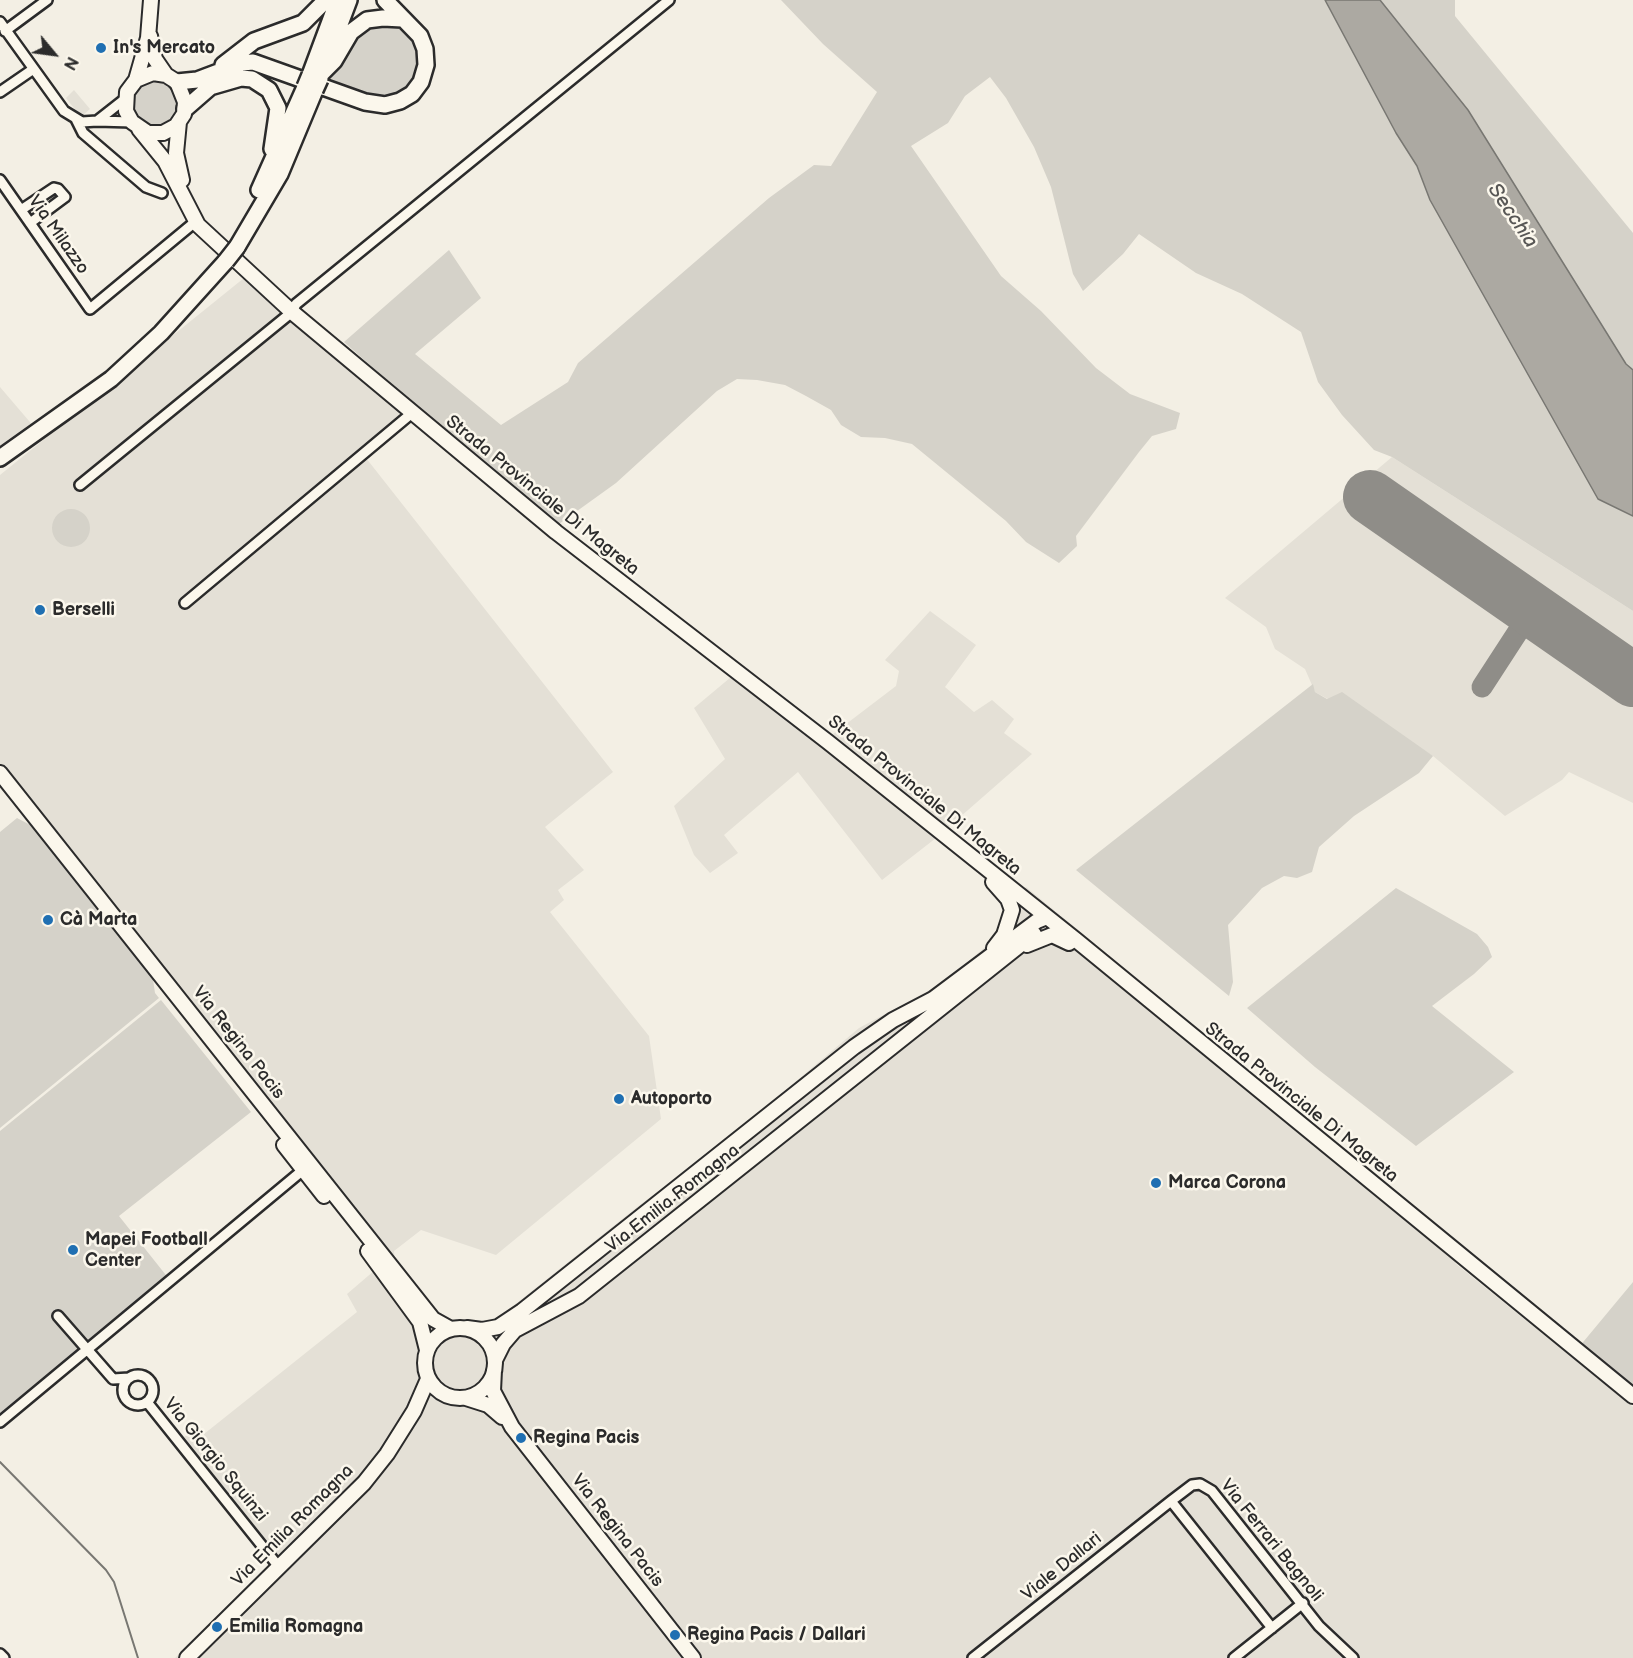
<!DOCTYPE html>
<meta charset="utf-8">
<style>
body{margin:0}
#map{position:relative;width:1633px;height:1658px;overflow:hidden;background:#f3efe4;font-family:"Balsamiq Sans",sans-serif}
canvas{display:block}
.north{position:absolute;left:24px;top:24px;width:60px;height:60px;-webkit-text-stroke:4px #fbf7ec;paint-order:stroke;rotate:119deg;font-size:16px;font-weight:700;line-height:24px;text-align:center;color:#2b2b2b}
.north::after{content:'';display:block;margin:auto;width:21px;height:27px;background:#2b2b2b;clip-path:polygon(50% 0,100% 100%,50% 72%,0 100%)}
</style>
<div id="map">
<canvas width="1633" height="1658"></canvas>
<div class="north">N</div>
</div>
<script>
const ctx = document.querySelector('canvas').getContext('2d');
ctx.lineJoin = 'round';
function fillPath(path, color) { ctx.fillStyle = color; ctx.fill(path, 'evenodd'); }
const poly = rows => new Path2D(rows.map(r => 'M' + r).join(''));
function stroke(path, color, width, dash) { ctx.strokeStyle = color; ctx.lineWidth = width; ctx.lineCap = dash ? 'butt' : 'round'; ctx.setLineDash(dash || []); ctx.stroke(path); }
function write(font, color, halo, rows, align = 'center') {
  ctx.font = font + ' "Balsamiq Sans",sans-serif'; ctx.lineWidth = 5; ctx.setLineDash([]); ctx.textBaseline = 'middle'; ctx.strokeStyle = halo; ctx.fillStyle = color; for (const [text, x, y, turn = 0] of rows) {
    ctx.save(); ctx.translate(x, y); ctx.rotate((+turn || 0) * Math.PI / 180); ctx.textAlign = isNaN(turn) ? turn : align; if (halo) ctx.strokeText(text, 0, 0); ctx.fillText(text, 0, 0); ctx.restore();
  }
}
const built = poly([
 [74,90,90,109,81,117,66,98],
 [244,278,412,420,366,458,613,772,545,827,584,870,558,890,564,900,550,912,649,1036,661,1119,496,1255,421,1230,394,1251,395,1266,0,769,0,475],
 [0,387,35,428,0,454],
 [1392,457,1633,611,1633,803,1569,772,1562,780,1505,816,1433,756,1315,692,1305,669,1275,649,1266,627,1225,598],
 [930,611,976,645,945,687,974,712,992,700,1014,719,1004,733,1032,754,936,838,882,880,798,772,724,835,738,853,710,873,694,855,674,806,725,759,694,708,743,667,833,734,896,686,899,671,885,660],
 [1026,887,1214,1042,1223,1055,1467,1254,1455,1263,1633,1407,1633,1658,175,1658,277,1558,184,1437,192,1431,199,1438,357,1312,347,1294,375,1270,424,1334,440,1323,478,1323,498,1318,641,1204,722,1144,859,1028,943,983,985,947]
]);
const green = poly([
 [781,0,1325,0,1396,133,1417,166,1430,200,1598,499,1633,516,1633,611,1392,457,1374,450,1342,415,1318,382,1301,332,1242,294,1196,273,1139,234,1123,254,1083,291,1073,274,1051,187,1034,147,1006,98,990,77,965,96,948,123,911,146,1001,276,1041,311,1096,368,1130,394,1180,413,1176,429,1152,436,1139,452,1076,536,1077,546,1059,563,1026,542,1006,521,912,444,885,438,861,437,841,425,831,410,806,396,785,385,757,380,737,379,717,391,616,483,559,524,472,456,344,342,449,250,481,298,415,354,501,425,568,382,578,363,769,198,814,165,831,166,877,92,823,44],
 [1380,0,1455,0,1455,16,1633,233,1633,370,1626,364,1468,110],
 [368,25,397,26,410,33,418,46,421,61,418,76,410,88,384,100,328,83,346,47],
 '132 103a23 23 0 1 1 46 0a23 23 0 1 1-46 0Z',
 '52 528a19 19 0 1 1 38 0a19 19 0 1 1-38 0Z',
 [1313,684,1315,692,1327,699,1342,692,1433,756,1419,773,1354,816,1319,847,1312,872,1297,878,1284,876,1262,888,1228,925,1233,982,1229,996,1076,870],
 [17,818,34,827,152,973,155,993,159,998,0,1128,0,832],
 [1396,888,1477,934,1488,947,1492,957,1474,974,1432,1006,1514,1072,1416,1146,1315,1067,1247,1008],
 [161,1000,251,1112,119,1216,173,1284,0,1427,0,1131],
 [1633,1282,1633,1390,1579,1347]
]);
const water = poly([
 [1325,0,1380,0,1468,110,1626,364,1633,370,1633,516,1598,499,1430,200,1417,166,1396,133,1325,0]
]);
const stream = poly([
 [0,1462,106,1570,114,1582,138,1658]
]);
const taxiway = poly([
 [1482,687,1532,610]
]);
const runway = poly([
 [1370,497,1633,680]
]);
const street = poly([
 [0,22,64,111,82,122,97,121],
 [5,31,47,0],
 [0,92,32,70],
 [125,99,97,121,132,122],
 [76,119,83,133,146,187,162,193],
 [0,180,90,309,195,222],
 [21,210,54,188,58,189,65,197,30,223],
 [80,485,292,312,296,304,669,0],
 [185,603,412,413],
 [58,1316,113,1379,129,1378],
 '123 1390a15 15 0 1 1 30 0a15 15 0 1 1-30 0Z',
 [147,1402,279,1567],
 [0,1422,303,1170],
 [1171,1501,1272,1628],
 [0,1654,4,1658],
 [973,1658,1171,1501,1192,1485,1200,1484,1212,1491,1319,1626,1353,1658],
 [1234,1658,1303,1603]
]);
const secondary = poly([
 [150,36,155,59,166,75],
 [136,80,153,73,166,75,177,82,185,102,184,114,176,126,163,133,148,133,132,122,126,111,127,92,136,80,148,38,151,0],
 [179,122,176,153,182,180],
 [139,129,165,161,198,225,292,312,556,532,828,742,1076,940,1633,1396],
 [0,773,433,1319,451,1329],
 [993,882,1008,899,1012,910,1004,935,994,948],
 [1027,945,1052,935,1069,943],
 [284,1145,324,1196],
 [368,1251,420,1322,427,1350],
 '425 1363a35 35 0 1 1 70 0a35 35 0 1 1-70 0Z',
 [467,1328,482,1330,498,1327,522,1311,854,1047,893,1020,933,999,1037,921,1047,917],
 [495,1360,503,1344,515,1330,579,1296,1034,934],
 [494,1370,493,1391,512,1427,693,1658],
 [466,1398,488,1405,502,1417],
 [187,1658,364,1483,387,1454,414,1411,428,1379]
]);
const primary = poly([
 [328,56,349,0],
 [223,65,254,41,303,23,326,0],
 [322,73,334,61,351,32,367,20,383,18,402,19],
 [310,75,338,0],
 [177,82,197,80,242,63,253,62,365,102,385,105,400,101,412,94,421,82,426,65,425,49,420,36,385,0],
 [210,87,241,78,252,79,269,90,278,108,272,149],
 [185,109,216,82],
 [259,190,305,87],
 [237,247,280,174,315,90],
 [0,458,111,379,161,333,226,261]
]);
const primaryBridge = poly([
 [305,87,310,75],
 [315,90,320,79],
 [226,261,237,247]
]);
const markers = [
 [101,48,6,"#1f6fb2"],
 [40,610,6,"#1f6fb2"],
 [48,920,6,"#1f6fb2"],
 [619,1099,6,"#1f6fb2"],
 [1156,1183,6,"#1f6fb2"],
 [73,1250,6,"#1f6fb2"],
 [521,1438,6,"#1f6fb2"],
 [217,1627,6,"#1f6fb2"],
 [675,1635,6,"#1f6fb2"]
];
const poiNames = [
 ["In's Mercato",113,48],
 ["Berselli",52,610],
 ["Cà Marta",60,920],
 ["Autoporto",631,1099],
 ["Marca Corona",1168,1183],
 ["Mapei Football",85,1240],
 ["Center",85,1261],
 ["Regina Pacis",533,1438],
 ["Emilia Romagna",229,1627],
 ["Regina Pacis / Dallari",687,1635]
];
const streetNames = [
 ["Via Milazzo",58,235,55],
 ["Strada Provinciale Di Magreta",542,496,39],
 ["Strada Provinciale Di Magreta",924,796,39],
 ["Via Regina Pacis",238,1043,52],
 ["Strada Provinciale Di Magreta",1301,1103,39],
 ["Via Emilia Romagna",673,1199,-38],
 ["Via Giorgio Squinzi",215,1460,51],
 ["Via Emilia Romagna",293,1526,-45],
 ["Via Regina Pacis",617,1531,52],
 ["Via Ferrari Bagnoli",1271,1541,51],
 ["Viale Dallari",1062,1567,-39]
];
const waterNames = [
 ["Secchia",1512,216,56]
];
fillPath(built, '#e4e0d6');
fillPath(green, '#d5d2c9');
fillPath(water, '#aca9a2');
stroke(water, '#787772', 1.5);
stroke(stream, '#787772', 2);
stroke(taxiway, '#8f8d88', 21);
stroke(runway, '#8f8d88', 54);
stroke(street, '#2b2b2b', 14);
stroke(secondary, '#2b2b2b', 18);
stroke(primary, '#2b2b2b', 20);
stroke(street, '#fbf7ec', 9);
stroke(secondary, '#fbf7ec', 14);
stroke(primary, '#fbf7ec', 15);
stroke(primaryBridge, '#2b2b2b', 20, []);
stroke(primaryBridge, '#fbf7ec', 15);
for (const [x, y, r, color] of markers) { const dot = new Path2D(); dot.arc(x, y, r, 0, 2 * Math.PI); ctx.fillStyle = color; ctx.fill(dot); stroke(dot, '#fbf7ec', 2); }
write('bold 18px', '#2b2b2b', '#fbf7ec', poiNames, 'left');
write('18px', '#2b2b2b', '#fbf7ec', streetNames);
write('italic 20px', '#585755', '#fbf7ec', waterNames);
</script>
